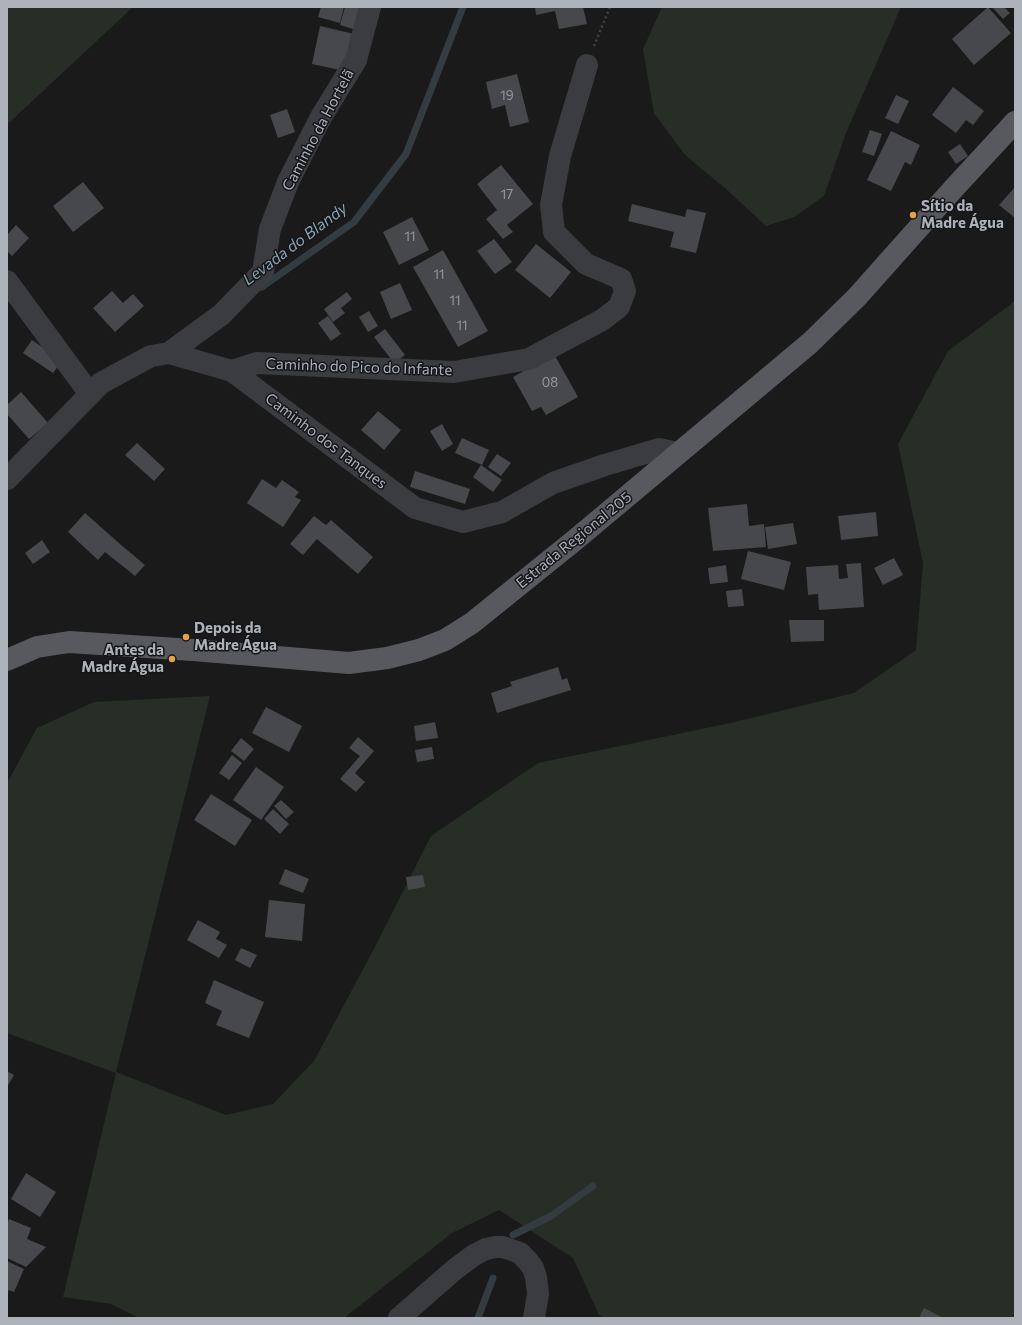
<!DOCTYPE html>
<meta charset="utf-8">
<style>
body{margin:0}
#map{position:relative;width:1022px;height:1325px;overflow:hidden;background:#1a1a1b;font-family:Commissioner,sans-serif}
canvas{display:block}
.frame{position:absolute;inset:0;border:8px solid #adb2ba;pointer-events:none}
</style>
<div id="map">
<canvas width="1022" height="1325"></canvas>
<div class="frame"></div>
</div>
<script>
const ctx = document.querySelector('canvas').getContext('2d');
ctx.lineJoin = 'round';
function fillPath(path, color) { ctx.fillStyle = color; ctx.fill(path, 'evenodd'); }
const poly = rows => new Path2D(rows.map(r => 'M' + r).join(''));
function stroke(path, color, width, dash) { ctx.strokeStyle = color; ctx.lineWidth = width; ctx.lineCap = dash ? 'butt' : 'round'; ctx.setLineDash(dash || []); ctx.stroke(path); }
function write(font, color, halo, rows, align = 'center') {
  ctx.font = font + ' Commissioner,sans-serif'; ctx.lineWidth = 3; ctx.setLineDash([]); ctx.textBaseline = 'middle'; ctx.strokeStyle = halo; ctx.fillStyle = color; for (const [text, x, y, turn = 0] of rows) {
    ctx.save(); ctx.translate(x, y); ctx.rotate((+turn || 0) * Math.PI / 180); ctx.textAlign = isNaN(turn) ? turn : align; if (halo) ctx.strokeText(text, 0, 0); ctx.fillText(text, 0, 0); ctx.restore();
  }
}
const green = poly([
 [7,7,133,7,11,121,7,123],
 [662,7,901,7,846,133,824,196,794,217,766,226,726,189,685,155,654,113,643,49],
 [1015,301,1015,1318,604,1318,599,1315,573,1258,499,1210,452,1233,344,1318,139,1318,111,1304,63,1297,116,1073,7,1033,7,783,37,728,94,702,210,696,116,1072,226,1115,273,1104,314,1061,376,945,431,836,538,763,735,722,854,693,916,650,923,563,898,444,948,351]
]);
const stream = poly([
 [262,287,354,222,406,154,463,7],
 [513,1235,551,1216,593,1186],
 [478,1318,493,1278]
]);
const building = poly([
 [321,7,344,7,340,23,318,17],
 [345,7,362,7,356,30,340,25],
 [535,7,583,7,587,24,559,29,555,11,536,15],
 [988,7,1011,33,974,65,952,39],
 [992,7,1004,7,1010,13,1003,19],
 [320,26,354,34,345,71,312,64],
 [517,74,529,122,510,127,505,105,492,109,486,82],
 [953,87,984,111,973,125,966,120,956,133,932,115],
 [896,95,909,101,898,124,885,118],
 [287,109,295,132,278,138,270,115],
 [870,130,882,134,874,156,862,152],
 [891,131,920,145,911,165,905,162,891,191,867,180],
 [960,144,968,156,956,164,948,152],
 [501,165,533,204,507,225,513,232,503,239,486,219,497,210,477,184],
 [83,182,104,208,73,232,53,206],
 [1015,187,1015,218,999,205],
 [632,204,685,217,687,209,706,213,696,253,670,247,674,232,628,221],
 [412,217,429,250,399,265,383,232],
 [16,225,29,238,12,256,7,251,7,235],
 [494,239,512,262,495,274,477,251],
 [536,244,571,272,550,298,515,270],
 [443,250,488,331,458,347,413,267],
 [400,283,412,310,391,319,380,292],
 [112,291,123,303,133,294,144,306,115,332,93,308],
 [347,292,352,299,341,308,345,313,333,322,324,309],
 [369,311,378,326,368,332,359,317],
 [328,316,341,334,331,341,318,323],
 [385,329,405,355,394,363,374,337],
 [32,340,62,361,53,373,23,353],
 [554,354,578,397,546,415,541,407,532,411,513,377],
 [21,392,48,423,29,439,7,414,7,405],
 [378,411,401,430,384,450,361,430],
 [442,424,453,444,442,451,430,431],
 [462,438,489,450,482,465,455,453],
 [137,443,165,469,154,481,125,455],
 [497,454,511,463,501,476,488,467],
 [481,465,502,480,493,492,473,477],
 [415,471,470,489,465,504,410,487],
 [262,479,276,488,282,480,299,492,295,497,301,500,283,527,247,503],
 [747,504,749,526,764,524,766,547,713,551,708,508],
 [876,512,878,536,841,540,838,516],
 [85,513,120,544,145,565,135,576,105,552,98,560,68,532],
 [314,516,326,525,331,520,373,557,358,574,317,539,303,555,290,544],
 [793,523,797,544,768,549,765,527],
 [42,540,50,552,33,564,25,553],
 [748,551,791,562,784,590,741,579],
 [894,558,903,575,883,585,874,568],
 [861,563,864,607,819,610,818,594,808,595,806,567,838,565,839,579,848,578,846,564],
 [726,565,728,582,710,584,708,568],
 [742,589,744,606,728,607,726,591],
 [789,620,824,620,824,641,791,642],
 [558,667,562,680,567,678,571,690,497,713,491,693,512,686,510,682],
 [266,707,302,726,289,752,252,733],
 [435,722,438,738,416,741,414,726],
 [358,737,374,751,355,773,365,782,356,792,340,779,360,756,349,748],
 [241,738,254,749,244,761,231,751],
 [432,747,434,759,417,762,415,750],
 [232,755,242,763,229,780,219,773],
 [256,767,284,787,261,820,233,800],
 [211,794,252,820,235,846,194,820],
 [281,800,294,812,286,819,274,806],
 [273,809,289,824,280,834,264,819],
 [285,869,309,879,303,893,279,884],
 [423,875,425,887,408,890,406,877],
 [269,900,305,904,302,941,265,937],
 [198,920,220,932,216,939,227,945,219,958,187,940],
 [241,948,257,955,250,968,235,960],
 [214,980,264,1002,249,1038,216,1025,222,1011,205,1003],
 [7,1071,14,1075,7,1087],
 [26,1173,56,1192,40,1217,11,1199],
 [9,1219,31,1228,27,1239,46,1247,26,1267,7,1258,7,1224],
 [7,1261,24,1269,14,1292,9,1290,7,1294],
 [924,1308,943,1318,919,1318]
]);
const path = poly([
 [594,46,610,7]
]);
const minor = poly([
 [7,281,90,394],
 [169,353,221,315,263,272,270,229,288,182,321,117,356,60,370,7],
 [232,371,257,363,454,372,529,359,602,320,619,307,625,291,621,279,586,264,554,232,551,205,560,156,587,65],
 [7,479,101,383,151,356,169,353,232,371,415,508,463,522,502,512,553,483,605,465,659,449,678,453],
 [399,1318,454,1270,474,1255,486,1249,495,1247,503,1247,520,1253,527,1260,533,1268,536,1277,538,1294,534,1318]
]);
const major = poly([
 [7,660,37,647,69,642,193,650,349,663,387,658,419,650,445,640,472,623,575,540,810,343,857,297,955,187,1015,122]
]);
const markers = [
 [913,215,4,"#e6a247"],
 [186,637,4,"#e6a247"],
 [172,659,4,"#e6a247"]
];
const numberNames = [
 ["19",507,96],
 ["17",507,195],
 ["11",410,237],
 ["11",439,275],
 ["11",455,301],
 ["11",462,326],
 ["08",550,383]
];
const streetNames = [
 ["Caminho da Hortelã",318,130,-62],
 ["Caminho do Pico do Infante",359,367,2],
 ["Caminho dos Tanques",326,441,37],
 ["Estrada Regional 205",574,540,-39]
];
const poiNames = [
 ["Sítio da",921,206],
 ["Madre Água",921,223],
 ["Depois da",194,628],
 ["Madre Água",194,645],
 ["Antes da",164,650,"right"],
 ["Madre Água",164,667,"right"]
];
const waterNames = [
 ["Levada do Blandy",295,244,-37]
];
fillPath(green, '#262e26');
stroke(stream, '#323c41', 7);
fillPath(building, '#47484b');
stroke(path, '#414347', 2.5, [2, 3]);
stroke(minor, '#3b3c40', 22);
stroke(major, '#57595f', 22);
for (const [x, y, r, color] of markers) { const dot = new Path2D(); dot.arc(x, y, r, 0, 2 * Math.PI); ctx.fillStyle = color; ctx.fill(dot); stroke(dot, '#141517', 1.5); }
write('13px', '#94989e', null, numberNames);
write('15px', '#adb2ba', '#141517', streetNames);
write('bold 15px', '#adb2ba', '#141517', poiNames, 'left');
write('italic 16px', '#87a2b2', '#141517', waterNames);
</script>
